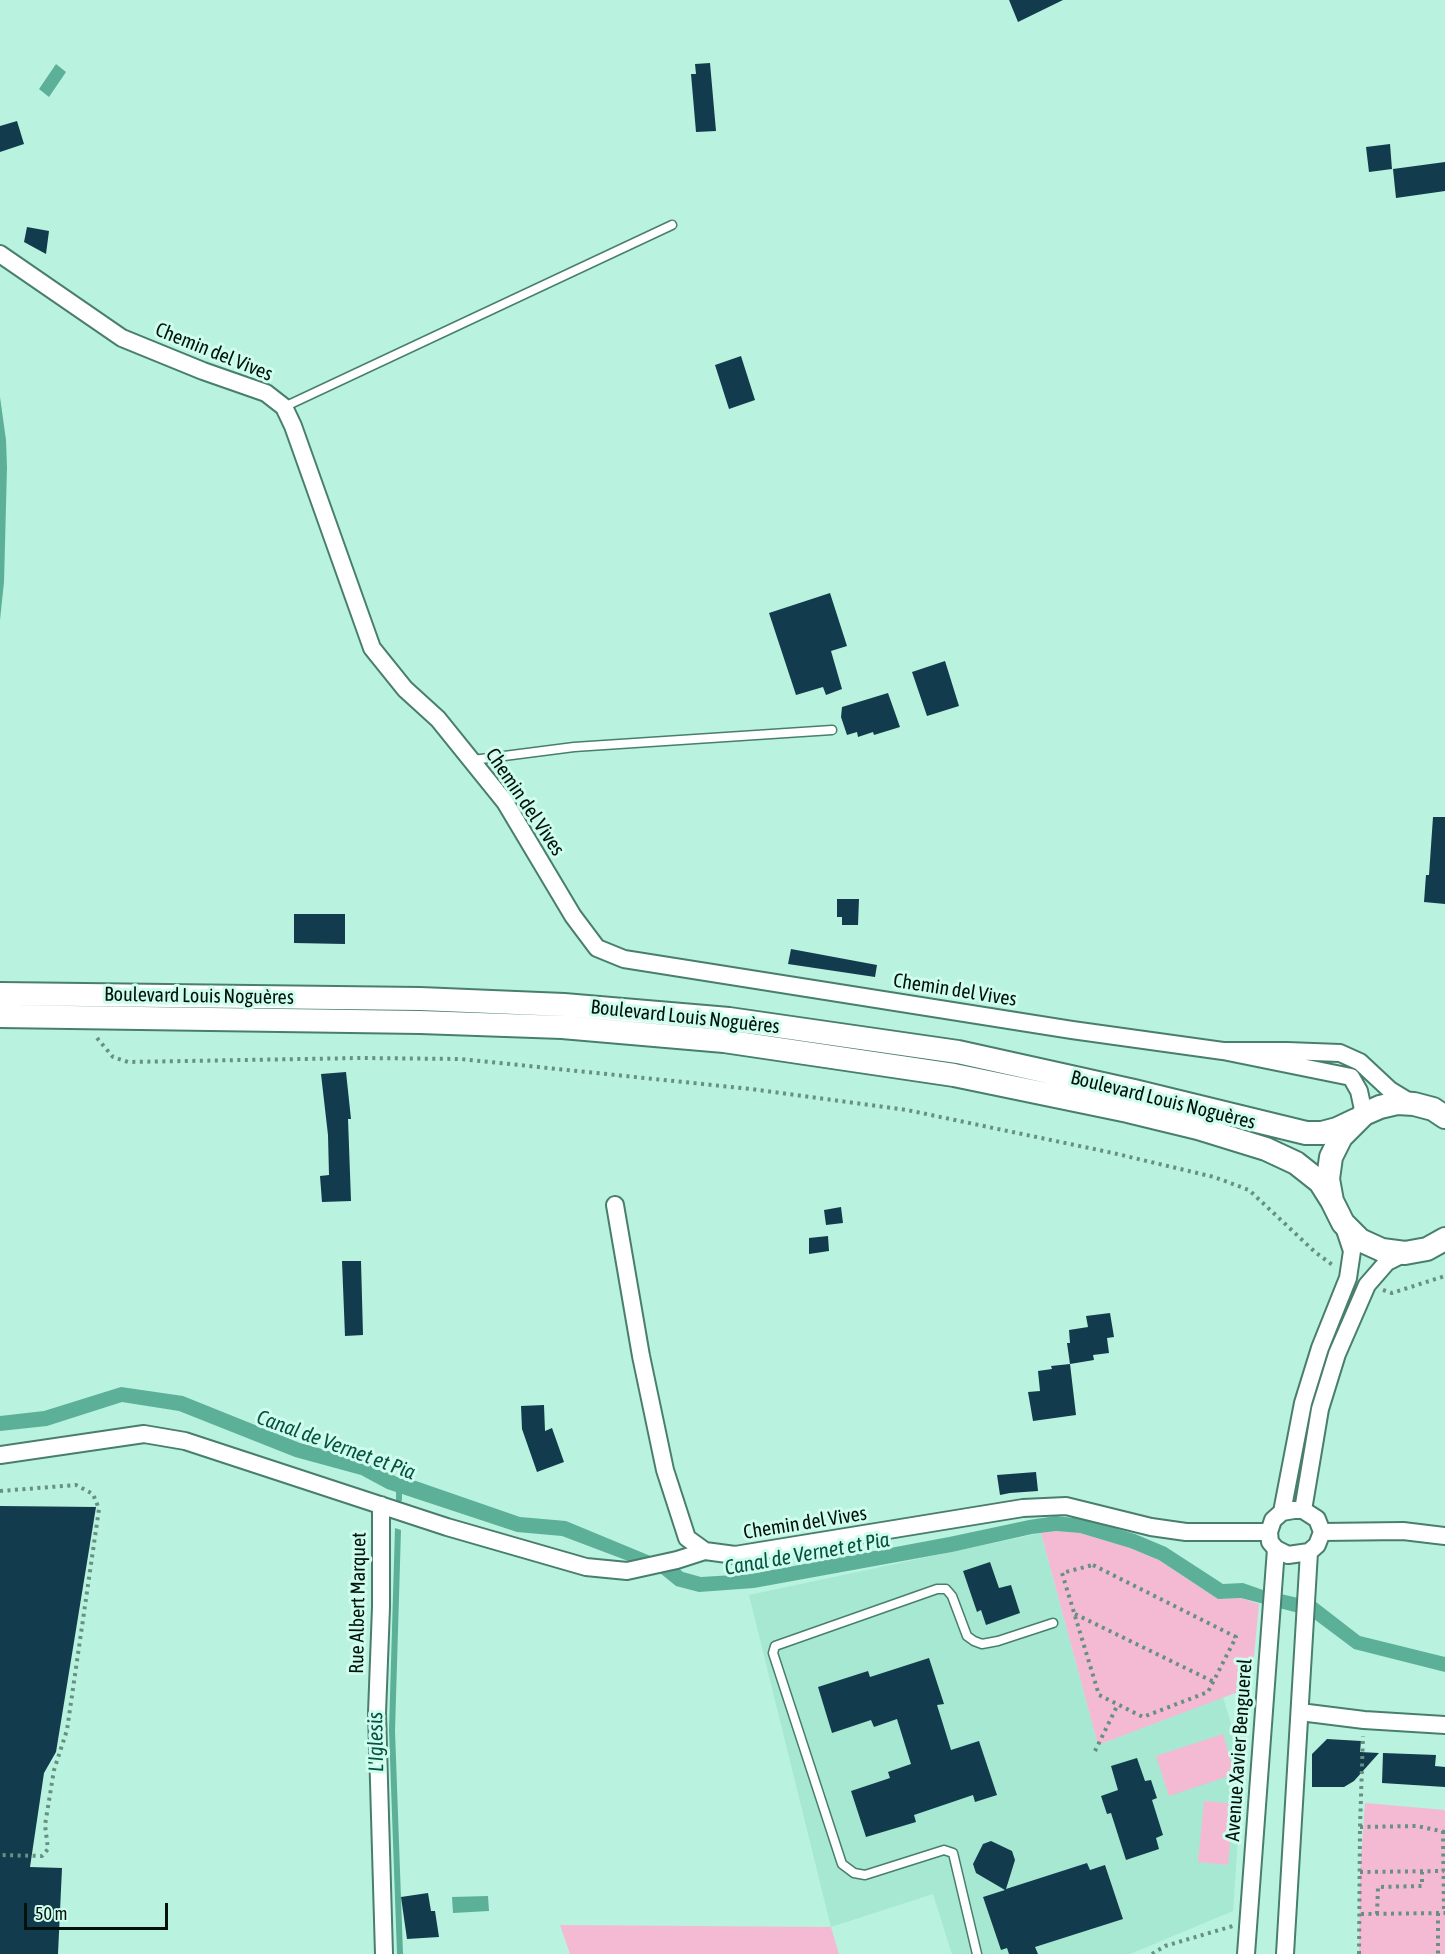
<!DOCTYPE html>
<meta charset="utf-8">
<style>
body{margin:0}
#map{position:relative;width:1445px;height:1954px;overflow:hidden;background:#b9f2de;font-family:"Asap Condensed",sans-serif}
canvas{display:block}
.scale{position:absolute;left:24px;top:1903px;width:144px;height:27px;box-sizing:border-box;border:3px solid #00120c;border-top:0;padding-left:8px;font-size:18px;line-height:21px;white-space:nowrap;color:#00120c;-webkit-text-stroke:4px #cffded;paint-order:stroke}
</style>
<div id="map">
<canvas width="1445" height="1954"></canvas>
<div class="scale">50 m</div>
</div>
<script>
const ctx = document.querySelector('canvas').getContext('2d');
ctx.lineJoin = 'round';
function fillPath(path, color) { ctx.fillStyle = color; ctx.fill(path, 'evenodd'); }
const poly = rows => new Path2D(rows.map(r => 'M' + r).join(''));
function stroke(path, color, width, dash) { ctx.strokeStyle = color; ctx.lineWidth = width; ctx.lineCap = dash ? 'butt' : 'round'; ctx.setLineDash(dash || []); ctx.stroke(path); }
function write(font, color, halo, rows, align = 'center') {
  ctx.font = font + ' "Asap Condensed",sans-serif'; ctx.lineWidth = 6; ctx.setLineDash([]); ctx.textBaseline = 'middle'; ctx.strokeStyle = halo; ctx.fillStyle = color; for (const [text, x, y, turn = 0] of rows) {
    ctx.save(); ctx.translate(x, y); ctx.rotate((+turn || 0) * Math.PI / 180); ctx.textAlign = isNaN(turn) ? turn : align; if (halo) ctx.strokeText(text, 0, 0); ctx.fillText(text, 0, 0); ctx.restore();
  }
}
const built = poly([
 [1041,1533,1098,1745,1223,1697,1243,1764,1233,1911,1130,1954,952,1954,933,1894,831,1927,749,1595]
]);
const green = poly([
 [1056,1531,1080,1533,1130,1548,1159,1560,1218,1599,1241,1598,1259,1604,1251,1687,1098,1745,1041,1533],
 [1223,1734,1235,1774,1169,1796,1156,1756],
 [1204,1801,1234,1804,1228,1865,1198,1862],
 [1365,1803,1445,1810,1445,1954,1359,1954,1360,1872],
 [560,1925,831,1927,839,1954,570,1954]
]);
const water = poly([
 [56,64,66,72,49,97,39,89],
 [0,397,6,440,7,467,4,582,0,620],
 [121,1387,183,1396,300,1443,366,1461,397,1477,416,1481,520,1517,566,1521,677,1567,683,1572,701,1577,751,1574,949,1537,1029,1520,1056,1516,1083,1519,1135,1534,1166,1547,1223,1584,1243,1583,1263,1590,1316,1602,1360,1636,1445,1657,1445,1672,1354,1649,1310,1616,1241,1598,1218,1599,1159,1560,1130,1548,1080,1533,1056,1531,1032,1534,952,1552,754,1588,699,1592,676,1586,660,1573,562,1536,517,1532,387,1489,361,1475,295,1457,179,1411,122,1402,47,1426,0,1431,0,1416,44,1411],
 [395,1528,401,1530,395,1731,403,1954,397,1954,389,1730],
 [488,1896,489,1911,453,1913,452,1897]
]);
const stream = poly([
 [399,1499,399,1486]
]);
const building = poly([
 [1009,0,1063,0,1018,22],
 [710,63,716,131,696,132,691,74,696,74,695,64],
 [17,121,24,144,0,152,0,126],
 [1390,144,1392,169,1369,172,1366,147],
 [1445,162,1445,191,1396,198,1393,169],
 [27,227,49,231,46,254,24,242],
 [741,356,755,400,729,409,715,365],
 [830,593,847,646,831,651,842,689,826,695,823,687,796,695,769,613],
 [945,661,959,706,927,716,912,672],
 [888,693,900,727,874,735,873,732,858,737,857,732,847,735,841,717,842,707],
 [1433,817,1445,817,1445,904,1424,902,1426,875,1429,875],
 [837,899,859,899,858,925,842,925,842,917,837,917],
 [294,914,345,914,345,944,294,943],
 [791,949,877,965,875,977,788,964],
 [346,1072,351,1119,348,1119,351,1201,322,1202,320,1176,329,1175,328,1135,321,1074],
 [841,1207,843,1223,826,1225,824,1210],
 [828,1236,829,1251,809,1254,809,1238],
 [342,1261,361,1261,363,1335,345,1336],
 [1110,1313,1114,1337,1107,1338,1109,1353,1093,1355,1094,1360,1070,1364,1067,1343,1070,1343,1069,1330,1088,1327,1086,1316],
 [1070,1364,1076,1415,1033,1421,1028,1392,1040,1391,1038,1371,1052,1369,1051,1366],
 [544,1405,545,1431,552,1428,564,1462,537,1472,522,1429,521,1406],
 [1036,1472,1038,1491,1010,1493,1000,1495,997,1475],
 [0,1506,96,1507,56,1752,44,1773,30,1867,62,1868,58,1954,0,1954],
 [990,1562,999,1588,1011,1585,1020,1613,986,1625,981,1610,977,1612,963,1571],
 [929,1658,944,1704,937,1705,951,1750,979,1741,997,1795,975,1802,973,1795,914,1815,916,1822,866,1837,851,1791,890,1778,888,1772,911,1764,897,1719,874,1727,871,1720,832,1733,818,1687,868,1671,870,1677],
 [1327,1739,1361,1741,1360,1752,1379,1753,1354,1781,1344,1787,1312,1787,1312,1754],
 [1383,1753,1436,1755,1435,1766,1445,1767,1445,1787,1382,1783],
 [1137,1758,1145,1781,1151,1780,1157,1798,1152,1800,1163,1835,1156,1838,1159,1849,1126,1860,1111,1813,1107,1814,1101,1796,1118,1790,1111,1766],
 [991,1841,1012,1851,1015,1860,1006,1889,1087,1863,1090,1870,1105,1865,1123,1919,1035,1947,1038,1954,1009,1954,1007,1948,1001,1950,983,1897,1005,1890,976,1873,973,1864,983,1844],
 [428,1893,431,1911,435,1911,439,1937,407,1939,401,1897]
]);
const path = poly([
 [97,1038,113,1057,128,1062,360,1058,461,1059,751,1089,907,1110,1113,1153,1214,1177,1249,1190,1315,1252,1334,1266],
 [1383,1290,1392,1293,1445,1276],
 [0,1491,76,1485,93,1494,99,1509,67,1730,54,1770,45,1825,48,1849,42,1856,0,1855],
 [1093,1565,1236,1637,1208,1692,1143,1717,1099,1695,1062,1573,1093,1565],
 [1075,1614,1214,1682],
 [1095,1751,1118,1704],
 [1360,1827,1417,1826,1445,1832],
 [1443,1831,1444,1913],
 [1360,1872,1444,1871],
 [1438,1913,1438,1954],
 [1361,1914,1445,1913],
 [1377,1914,1378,1887,1422,1886,1422,1872],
 [1152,1954,1165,1946,1233,1926],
 [1359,1954,1360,1827,1363,1736]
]);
const lane = poly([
 [284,407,672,225],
 [473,760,574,747,832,730],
 [977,1954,953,1853,944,1850,865,1875,854,1873,842,1864,773,1653,775,1646,937,1589,946,1589,952,1596,967,1636,974,1641,982,1644,998,1641,1053,1623]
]);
const street = poly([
 [0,254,122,338,203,371,266,393,284,407,293,426,372,648,405,689,438,719,505,802,573,916,597,948,624,959,1072,1030,1223,1051],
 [1364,1114,1359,1091,1351,1077,1223,1051,1287,1051,1340,1053,1360,1062,1390,1090,1413,1104],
 [615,1205,641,1356,665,1470,687,1538,705,1551,735,1555,1023,1508,1066,1506,1151,1527,1186,1532,1269,1532],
 [0,1455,144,1434,185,1441,447,1527,586,1567,627,1571,677,1560,705,1551],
 [381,1505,381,1607,377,1713,384,1954],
 [1294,1510,1303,1510,1317,1519,1322,1532,1317,1545,1309,1552,1288,1555,1276,1549,1270,1542,1269,1532,1273,1520,1282,1512,1294,1510],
 [1303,1510,1320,1409,1337,1354,1367,1285,1387,1262,1405,1253],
 [1282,1512,1303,1403,1320,1348,1348,1278,1352,1251,1344,1227],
 [1322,1532,1403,1531,1445,1536],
 [1300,1712,1364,1720,1445,1725],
 [1246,1954,1276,1549],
 [1285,1954,1309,1552]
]);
const secondary = poly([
 [0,994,420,999,564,1005,729,1019,958,1052,1134,1091,1306,1133,1322,1133,1337,1129,1356,1120],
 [0,1016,420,1022,562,1027,724,1041,954,1075,1128,1111,1198,1128,1266,1149,1296,1163,1320,1182,1332,1201],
 [1445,1117,1433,1109,1414,1104,1397,1103,1380,1107,1364,1114,1341,1137,1331,1157,1328,1179,1332,1201,1343,1223,1360,1240,1382,1250,1405,1253,1427,1249,1445,1239]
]);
const streetNames = [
 ["Chemin del Vives",214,352,22],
 ["Chemin del Vives",525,802,56],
 ["Chemin del Vives",955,990,9],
 ["Boulevard Louis Noguères",199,996,1],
 ["Boulevard Louis Noguères",685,1017,6],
 ["Boulevard Louis Noguères",1163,1100,14],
 ["Chemin del Vives",805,1523,-9],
 ["Rue Albert Marquet",358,1603,-89],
 ["Avenue Xavier Benguerel",1239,1750,-86]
];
const waterNames = [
 ["Canal de Vernet et Pia",336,1445,20],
 ["Canal de Vernet et Pia",807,1554,-10],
 ["L'Iglesis",376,1742,-91]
];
fillPath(built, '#a6e8d1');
fillPath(green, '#f5bad3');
fillPath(water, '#5cb097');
stroke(stream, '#5cb097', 6);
fillPath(building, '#123b4d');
stroke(lane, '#487e6d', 11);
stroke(street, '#487e6d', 20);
stroke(secondary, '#487e6d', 26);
stroke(path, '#689082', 4, [3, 4.5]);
stroke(lane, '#fff', 8);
stroke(street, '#fff', 16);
stroke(secondary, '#fff', 22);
write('20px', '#00120c', '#cffded', streetNames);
write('italic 21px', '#065140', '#cffded', waterNames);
</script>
